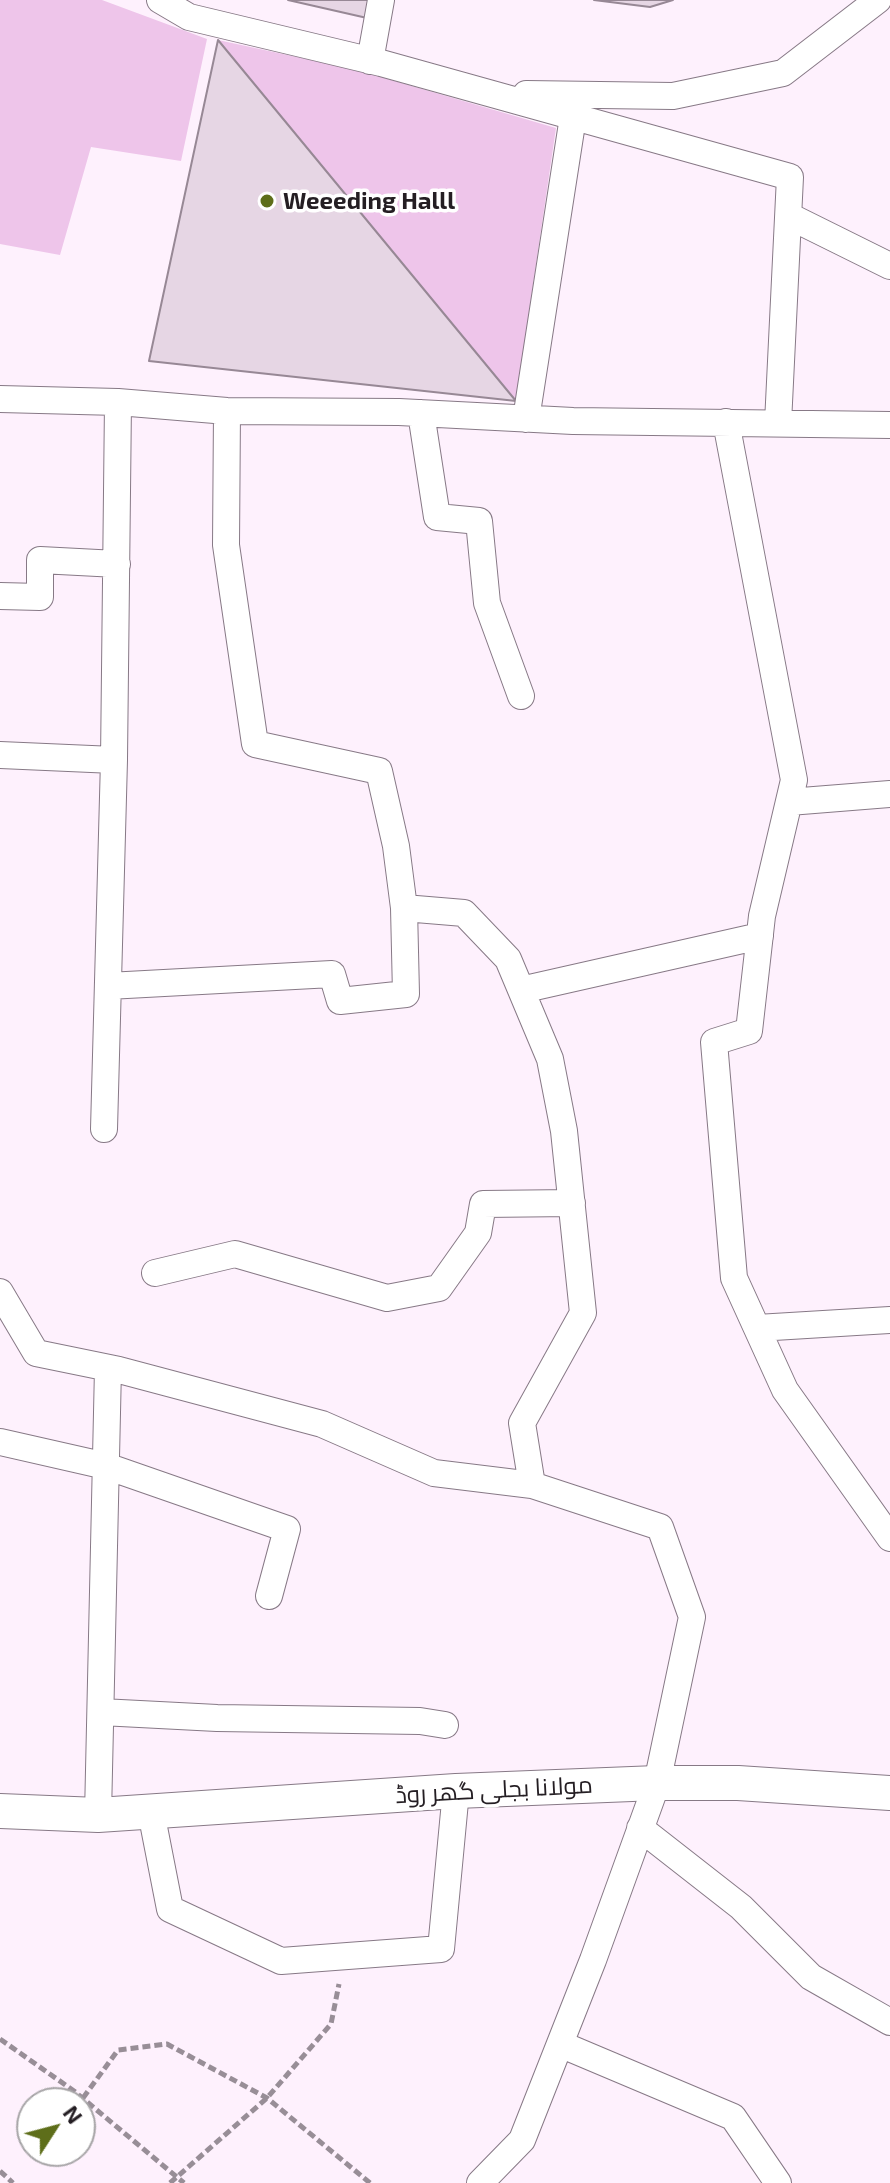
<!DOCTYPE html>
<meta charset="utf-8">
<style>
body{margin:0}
#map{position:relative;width:890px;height:2183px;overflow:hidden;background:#fef1fd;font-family:"Exo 2",sans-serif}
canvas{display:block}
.north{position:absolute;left:16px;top:2087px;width:80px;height:80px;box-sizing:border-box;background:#fff;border:2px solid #a7a5a7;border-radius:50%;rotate:54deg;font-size:22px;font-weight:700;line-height:32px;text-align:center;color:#241e23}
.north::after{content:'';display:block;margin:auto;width:28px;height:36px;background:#5e6e1a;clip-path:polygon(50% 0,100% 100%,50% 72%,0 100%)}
</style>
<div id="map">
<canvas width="890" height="2183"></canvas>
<div class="north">N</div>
</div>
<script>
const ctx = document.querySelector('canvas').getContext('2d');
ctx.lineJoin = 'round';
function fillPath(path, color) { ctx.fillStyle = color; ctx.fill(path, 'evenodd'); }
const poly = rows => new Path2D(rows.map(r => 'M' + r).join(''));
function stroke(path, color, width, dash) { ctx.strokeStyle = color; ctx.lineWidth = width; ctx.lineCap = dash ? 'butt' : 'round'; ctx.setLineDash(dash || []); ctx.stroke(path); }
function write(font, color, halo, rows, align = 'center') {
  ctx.font = font + ' "Exo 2",Cairo,sans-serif'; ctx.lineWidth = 7; ctx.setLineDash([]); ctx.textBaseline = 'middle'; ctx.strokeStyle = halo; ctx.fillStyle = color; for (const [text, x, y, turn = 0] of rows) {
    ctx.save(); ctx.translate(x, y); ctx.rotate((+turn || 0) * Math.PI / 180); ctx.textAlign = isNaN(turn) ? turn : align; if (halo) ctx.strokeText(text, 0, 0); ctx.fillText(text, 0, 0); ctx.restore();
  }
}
const green = poly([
 [0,0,102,0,207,39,181,161,91,147,60,255,0,244],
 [218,40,357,70,556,128,516,401,149,361]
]);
const building = poly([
 [288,0,371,0,367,18,288,0],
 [594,0,673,0,650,7,594,0],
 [218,40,516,401,149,361,218,40]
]);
const path = poly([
 [0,2039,74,2091,184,2183],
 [83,2098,118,2050,167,2044,267,2098,370,2183],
 [0,2171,13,2183],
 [170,2183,267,2098,331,2024,339,1984]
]);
const minor = poly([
 [160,0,189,17,381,63,790,177,778,423],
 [370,61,381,0],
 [526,94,673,96,783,73,878,0],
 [789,216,890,266],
 [0,399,118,402,227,411,399,412,573,421,890,425],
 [227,411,226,545,255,744,379,771,396,846,404,908,464,913,508,959,550,1059,564,1131,583,1313,522,1423,532,1485,660,1527,692,1617,657,1783,593,1960,522,2140,480,2183],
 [421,413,437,517,479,521,487,603,521,696],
 [526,419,573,117],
 [726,422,794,780,762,916,749,1031,714,1042,734,1278,785,1390,890,1538],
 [0,596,40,597,40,560,117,564],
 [0,755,114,760],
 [789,802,890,794],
 [108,986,332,974,340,1001,406,994,404,908],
 [521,990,760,936],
 [104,1129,114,760,118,402],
 [155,1273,235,1254,387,1298,439,1288,478,1233,483,1204,572,1203],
 [0,1292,36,1353,119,1370,322,1424,434,1473,532,1485],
 [757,1328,890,1320],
 [0,1442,106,1466,287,1529,269,1596],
 [101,1712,217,1718,420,1721,445,1725],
 [151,1812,170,1909,281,1961,441,1949,456,1791],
 [98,1815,108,1368],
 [640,1828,741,1907,811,1977,890,2022],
 [560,2044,733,2117,778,2183]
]);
const tertiary = poly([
 [0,1811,98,1815,456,1791,657,1783,738,1783,890,1793]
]);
const markers = [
 [267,201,8,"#5e6e1a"]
];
const poiNames = [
 ["Weeeding Halll",283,201]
];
const streetNames = [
 ["مولانا بجلی گھر روڈ",494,1790,-3]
];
fillPath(green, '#eec5ea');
fillPath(building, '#e6d6e4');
stroke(building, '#978895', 2);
stroke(minor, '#877986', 28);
stroke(tertiary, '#877986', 36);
stroke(path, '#988e97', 5, [8, 4]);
stroke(minor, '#fff', 26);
stroke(tertiary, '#fff', 34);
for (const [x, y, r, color] of markers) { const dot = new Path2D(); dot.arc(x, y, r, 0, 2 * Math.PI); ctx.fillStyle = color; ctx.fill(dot); stroke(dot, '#fff', 3); }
write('bold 24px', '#241e23', '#fff', poiNames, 'left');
write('24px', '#241e23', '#fff', streetNames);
</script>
